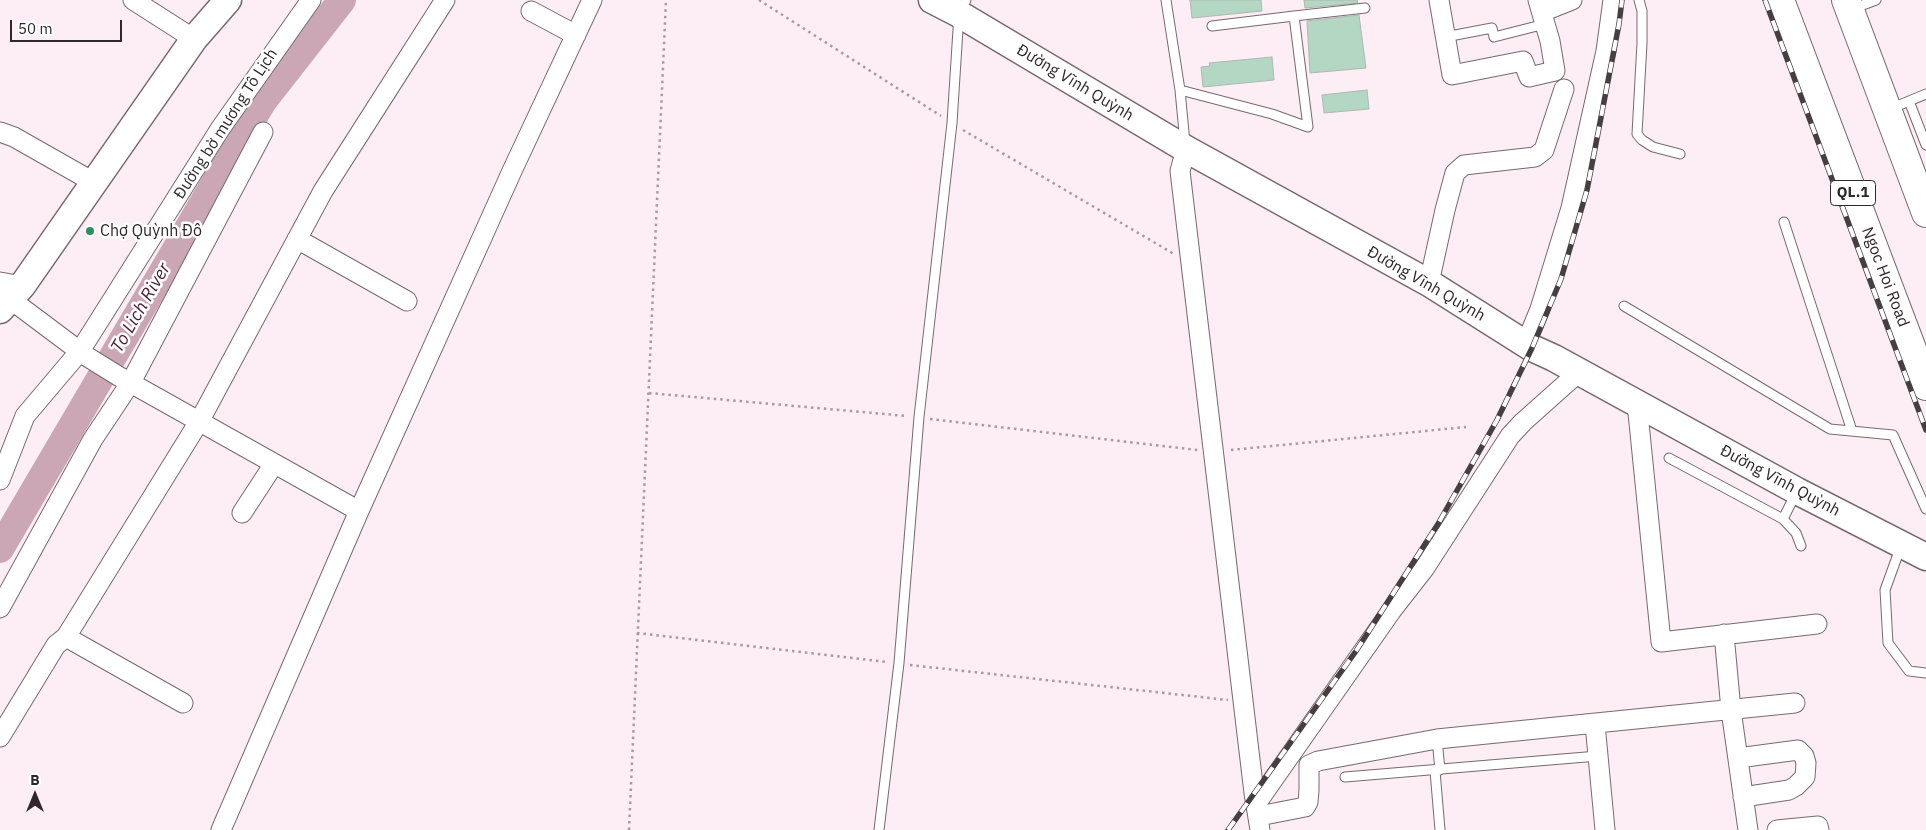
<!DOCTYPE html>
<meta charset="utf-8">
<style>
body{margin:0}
#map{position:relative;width:1926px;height:830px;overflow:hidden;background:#fdedf4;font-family:"IBM Plex Sans",sans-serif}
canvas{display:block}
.north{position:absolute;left:10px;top:770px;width:50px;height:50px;-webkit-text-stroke:4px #fff;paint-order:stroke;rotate:0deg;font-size:14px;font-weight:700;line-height:20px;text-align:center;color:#2e282a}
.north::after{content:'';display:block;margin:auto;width:18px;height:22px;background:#2e282a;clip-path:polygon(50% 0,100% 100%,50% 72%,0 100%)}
.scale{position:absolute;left:10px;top:20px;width:112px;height:22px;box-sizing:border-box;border:2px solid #2e282a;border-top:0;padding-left:6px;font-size:15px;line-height:18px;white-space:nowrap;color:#2e282a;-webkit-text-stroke:4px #fff;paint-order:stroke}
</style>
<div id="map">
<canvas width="1926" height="830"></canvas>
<div class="north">B</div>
<div class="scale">50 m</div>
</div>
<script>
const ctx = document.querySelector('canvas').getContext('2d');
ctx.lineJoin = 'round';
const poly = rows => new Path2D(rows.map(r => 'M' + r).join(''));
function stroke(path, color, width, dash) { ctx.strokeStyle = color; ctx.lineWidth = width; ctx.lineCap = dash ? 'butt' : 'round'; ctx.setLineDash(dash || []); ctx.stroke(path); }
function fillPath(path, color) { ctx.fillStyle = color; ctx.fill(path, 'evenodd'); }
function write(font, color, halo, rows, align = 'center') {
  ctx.font = font + ' "IBM Plex Sans",sans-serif'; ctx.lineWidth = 5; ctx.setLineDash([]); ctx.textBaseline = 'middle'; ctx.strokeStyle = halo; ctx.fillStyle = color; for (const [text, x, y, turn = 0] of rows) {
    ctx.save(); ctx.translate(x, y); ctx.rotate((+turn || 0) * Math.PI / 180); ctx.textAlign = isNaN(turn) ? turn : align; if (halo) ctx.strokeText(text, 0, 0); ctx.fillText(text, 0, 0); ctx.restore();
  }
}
const river = poly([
 [0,549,263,101,342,0]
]);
const building = poly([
 [1190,0,1261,0,1262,11,1192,18,1190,0],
 [1304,0,1357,0,1358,3,1305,8,1304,0],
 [1359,15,1366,68,1310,73,1307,21,1359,15],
 [1272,57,1274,80,1203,87,1201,67,1210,66,1209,63,1272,57],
 [1367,90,1369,109,1324,113,1322,95,1367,90]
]);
const path = poly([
 [759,0,941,116],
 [963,130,1174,254],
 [649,393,907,416],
 [930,419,1198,450],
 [1231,450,1466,427],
 [637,633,887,662],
 [910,665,1228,700],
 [629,830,666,0]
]);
const lane = poly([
 [1166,0,1180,90,1185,143],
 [1639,0,1642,11,1642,43,1637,134,1642,140,1653,147,1680,154],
 [1852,9,1876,0],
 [1294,16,1365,8],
 [1445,37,1492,28,1494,37,1545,24],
 [1180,90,1272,114,1308,127,1294,16,1212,26],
 [1909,101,1926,145],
 [1890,109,1926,94],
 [1784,222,1852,431],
 [1624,306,1830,429,1893,435,1926,509],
 [1669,458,1783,519,1796,493],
 [1783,519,1796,533,1801,546],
 [1901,546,1885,590,1888,643,1909,671,1926,673],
 [1437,739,1440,770],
 [1435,771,1440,830],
 [1345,777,1598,756],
 [879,830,899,663,919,417,952,123,959,14,966,0]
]);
const street = poly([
 [133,0,194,39],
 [1439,0,1452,75,1523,61,1529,77,1555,71,1550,41,1538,0],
 [531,11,576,35],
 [1542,12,1572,0],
 [0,132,14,137,95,183],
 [1186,149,1180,171,1254,793,1260,830],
 [297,239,407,301],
 [0,282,22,286],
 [1429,283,1445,210,1455,173,1464,165,1535,157,1544,150,1564,89],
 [10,299,86,356,120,377,359,511],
 [1526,343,1540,309,1571,208,1606,51,1613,0],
 [1637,403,1661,642,1817,624],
 [0,480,25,416,80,351,220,129,311,0],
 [242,513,274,464],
 [0,608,93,439,131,382,263,132],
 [1724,634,1731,710,1748,830],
 [66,637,183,703],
 [1595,724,1605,830],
 [0,737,56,645,66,637,200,420,323,191,445,0],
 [1738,758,1798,750,1804,756,1806,763,1805,777,1796,786,1789,790,1743,797],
 [1256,804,1392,610,1424,569,1510,436,1523,422,1579,372],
 [1259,816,1305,807,1308,802,1309,790,1309,765,1318,761,1437,739,1795,703],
 [221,830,359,511,512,171,592,0],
 [1777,830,1818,826,1819,830]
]);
const secondary = poly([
 [932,0,959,14,1186,149,1429,283,1532,348,1554,358,1797,491,1926,557],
 [0,310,22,286,194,39,228,0]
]);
const highway = poly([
 [1780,0,1926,386],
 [1846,0,1926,213]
]);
const rail = poly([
 [1765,0,1926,430],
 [1228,830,1356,651,1438,524,1497,420,1532,348,1561,279,1587,190,1619,24,1622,0]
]);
const markers = [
 [90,231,5,"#2f8c63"]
];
const shields = [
 [1853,193,45]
];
const shieldNames = [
 ["QL.1",1853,193]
];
const streetNames = [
 ["Đường Vĩnh Quỳnh",1075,83,31],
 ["Đường bờ mương Tô Lịch",226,124,-57],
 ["Ngoc Hoi Road",1885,277,69],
 ["Đường Vĩnh Quỳnh",1426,284,30],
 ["Đường Vĩnh Quỳnh",1780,481,28]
];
const poiNames = [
 ["Chợ Quỳnh Đô",100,231]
];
const waterNames = [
 ["To Lich River",141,308,-60]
];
stroke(river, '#cba7b6', 28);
fillPath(building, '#b3d7c3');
stroke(building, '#abb9b1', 1);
stroke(lane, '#776a6f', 11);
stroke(street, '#776a6f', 21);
stroke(secondary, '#776a6f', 29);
stroke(highway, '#776a6f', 30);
stroke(path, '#a79ba0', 2.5, [2.5, 4]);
stroke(lane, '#fff', 9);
stroke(street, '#fff', 19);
stroke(secondary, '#fff', 26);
stroke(highway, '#fff', 28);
stroke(rail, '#463f41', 5.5);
stroke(rail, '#fff', 4, [11]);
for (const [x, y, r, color] of markers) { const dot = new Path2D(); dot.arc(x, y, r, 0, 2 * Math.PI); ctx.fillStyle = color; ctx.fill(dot); stroke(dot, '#fff', 2); }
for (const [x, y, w] of shields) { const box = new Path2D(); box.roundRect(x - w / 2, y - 12.5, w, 25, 4); ctx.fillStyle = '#fff'; ctx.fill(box); stroke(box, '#2e282a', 1); }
write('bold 15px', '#2e282a', null, shieldNames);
write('16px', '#2e282a', '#fff', streetNames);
write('16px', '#2e282a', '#fff', poiNames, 'left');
write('italic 18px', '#4b1d35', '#fff', waterNames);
</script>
